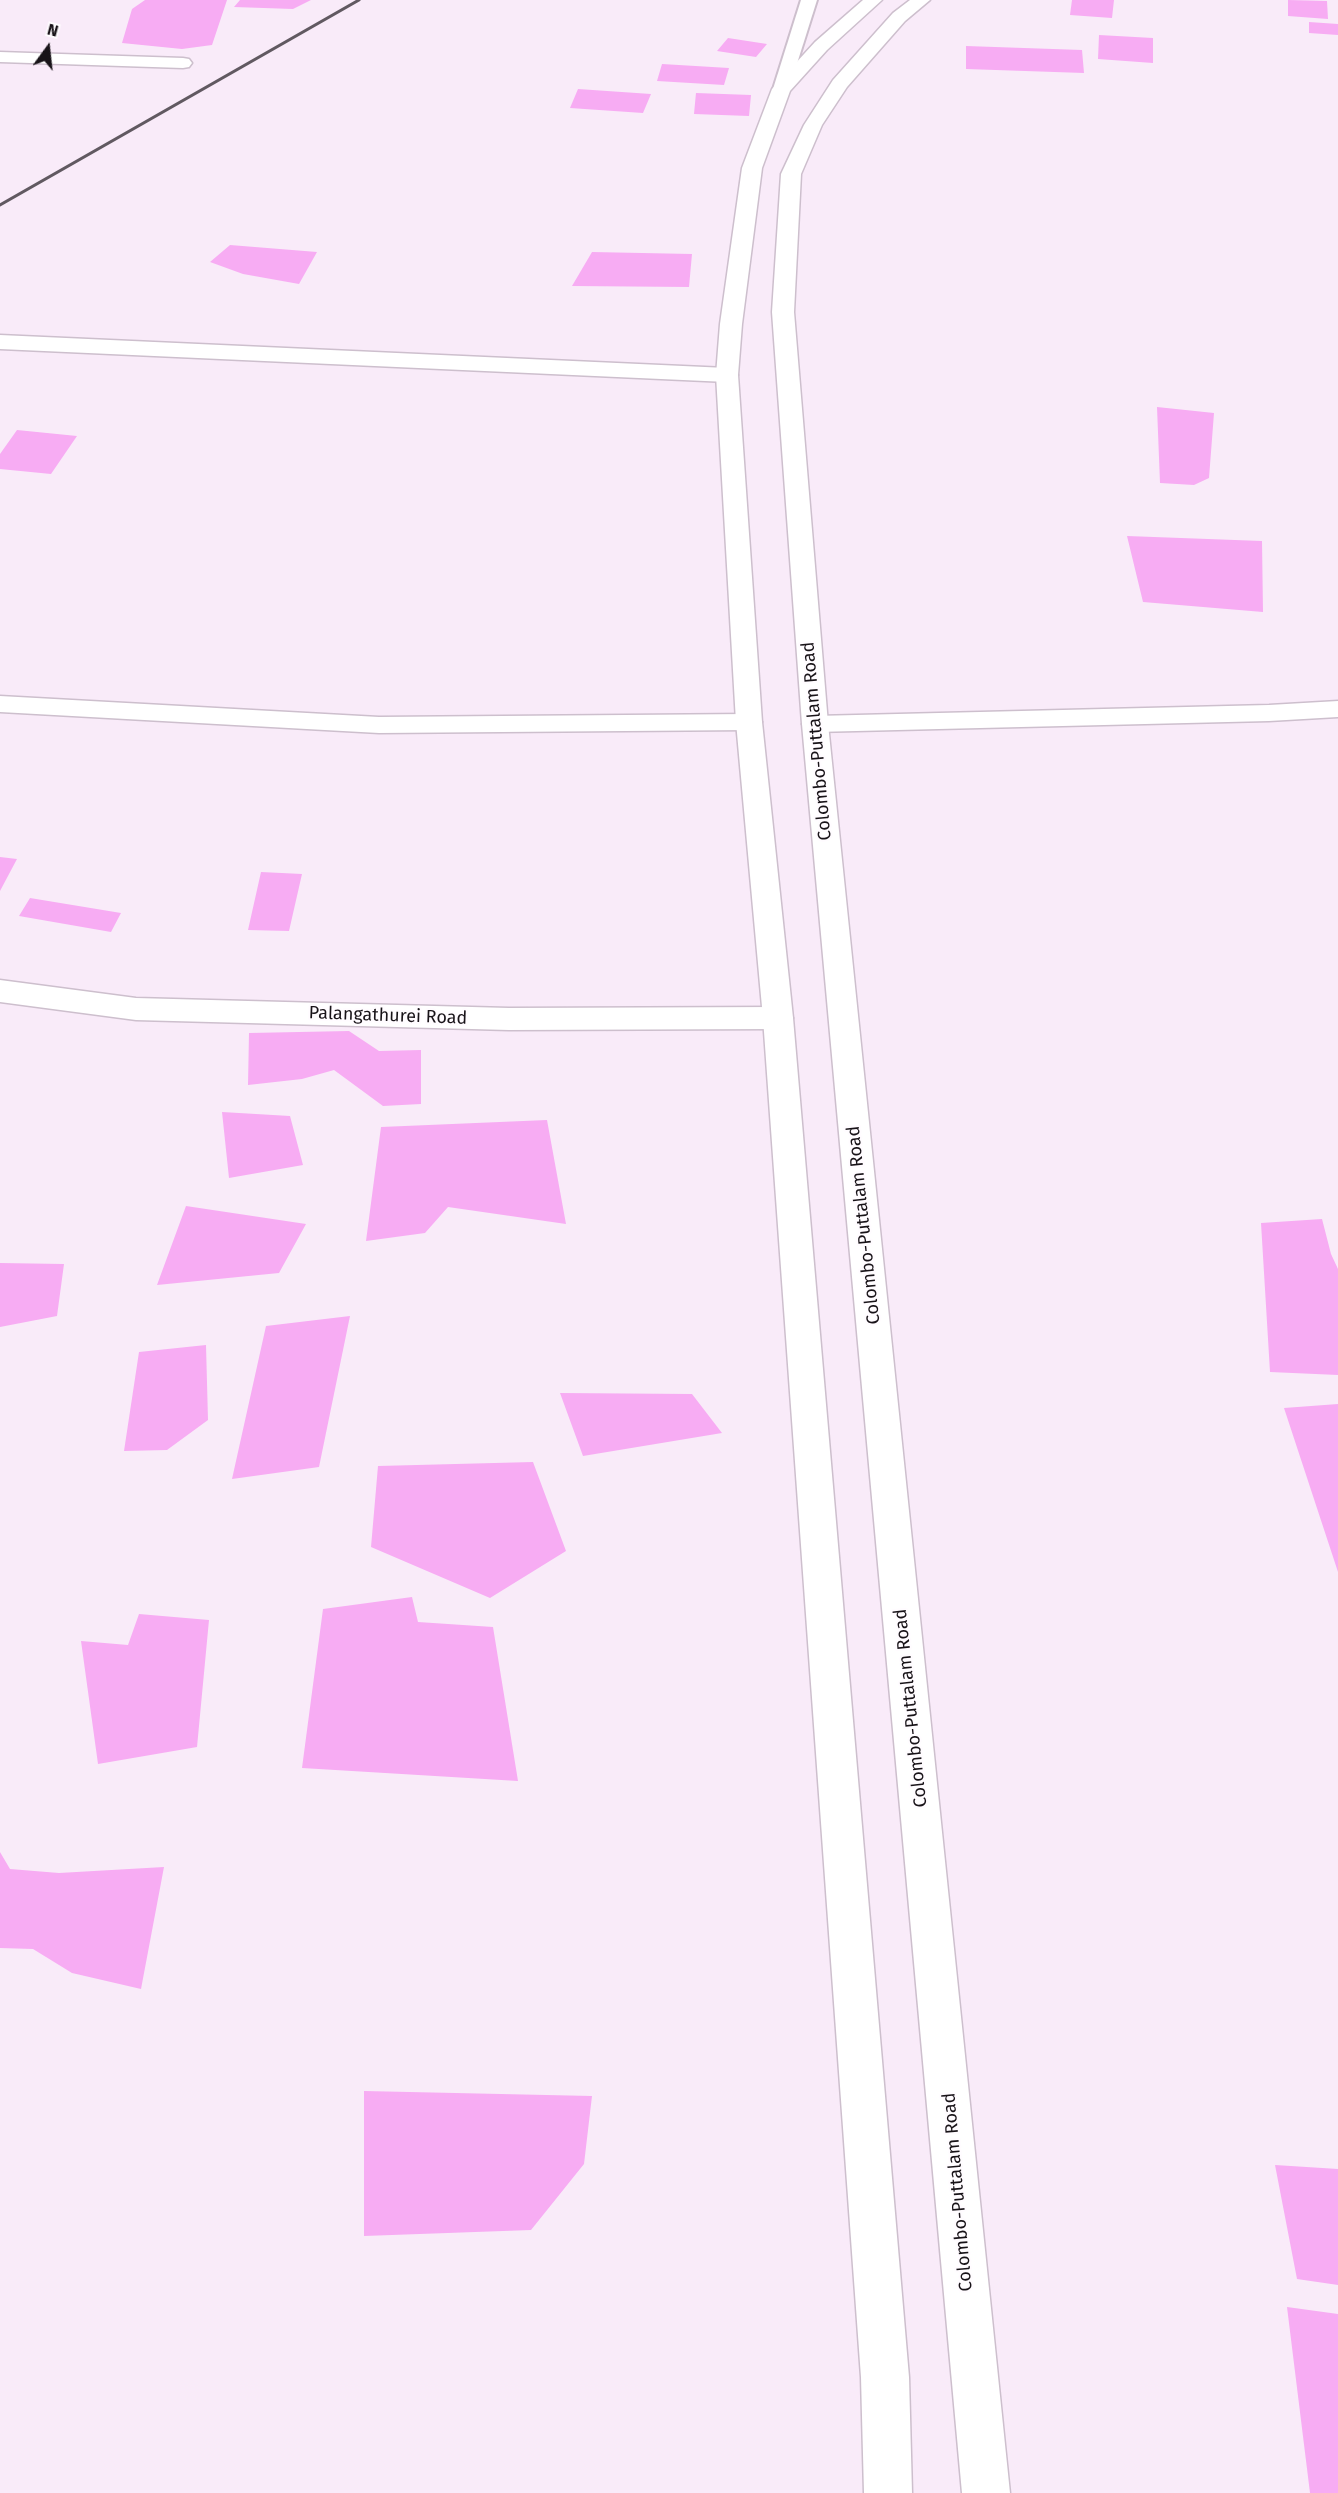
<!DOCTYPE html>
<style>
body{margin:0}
#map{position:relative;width:1338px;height:2493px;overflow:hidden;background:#f9ebf9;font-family:"Fira Sans",sans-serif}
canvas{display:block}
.north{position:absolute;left:18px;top:18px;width:60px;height:60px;-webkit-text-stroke:4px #fffcff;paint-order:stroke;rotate:15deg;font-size:16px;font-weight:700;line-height:24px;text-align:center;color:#181318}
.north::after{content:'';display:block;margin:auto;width:21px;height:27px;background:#181318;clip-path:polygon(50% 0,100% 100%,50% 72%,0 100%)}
</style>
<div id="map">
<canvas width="1338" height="2493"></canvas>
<div class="north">N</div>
</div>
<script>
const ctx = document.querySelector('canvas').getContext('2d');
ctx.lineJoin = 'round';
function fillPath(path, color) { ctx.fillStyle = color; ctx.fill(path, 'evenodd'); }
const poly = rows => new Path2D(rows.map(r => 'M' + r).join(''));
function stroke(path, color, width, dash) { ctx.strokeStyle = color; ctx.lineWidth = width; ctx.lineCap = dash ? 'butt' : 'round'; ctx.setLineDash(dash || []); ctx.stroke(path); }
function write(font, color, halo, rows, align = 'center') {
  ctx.font = font + ' "Fira Sans",sans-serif'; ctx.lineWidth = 4.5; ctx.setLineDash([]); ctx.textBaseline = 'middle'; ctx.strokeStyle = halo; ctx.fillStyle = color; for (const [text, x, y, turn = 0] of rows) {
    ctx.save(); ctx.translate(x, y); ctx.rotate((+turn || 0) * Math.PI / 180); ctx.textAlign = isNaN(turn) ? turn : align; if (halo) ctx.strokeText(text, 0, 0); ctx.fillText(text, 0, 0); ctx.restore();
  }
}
const building = poly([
 [145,0,227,0,212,45,182,49,122,43,132,9],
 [240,0,311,0,293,9,234,7],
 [1072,0,1114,0,1112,18,1070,15],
 [1288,0,1327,1,1328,19,1288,16],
 [1309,22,1338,24,1338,35,1309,33],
 [1099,35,1153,38,1153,63,1098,59],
 [728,38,767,44,756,57,717,51],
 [966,46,1082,50,1084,73,966,69],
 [662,64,729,68,724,85,657,81],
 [578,89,651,94,643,113,570,108],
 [696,93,751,95,749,116,694,114],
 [230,245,317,252,299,284,243,274,210,262],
 [592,252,692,254,689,287,572,286],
 [1157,407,1214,413,1209,478,1194,485,1160,483],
 [17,430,77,436,51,474,0,469,0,454],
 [1127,536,1262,541,1263,612,1143,602],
 [0,857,17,859,0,891],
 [261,872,302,874,289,931,248,930],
 [30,898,121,913,111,932,19,916],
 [349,1031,379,1051,421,1050,421,1104,383,1106,334,1070,302,1079,248,1085,249,1033],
 [222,1112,290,1116,303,1165,229,1178],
 [547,1120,566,1224,448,1207,425,1233,366,1241,381,1127],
 [186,1206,306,1224,279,1273,157,1285],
 [1322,1219,1331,1254,1338,1269,1338,1375,1270,1372,1261,1223],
 [0,1263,64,1264,57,1316,0,1327],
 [350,1316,319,1467,232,1479,266,1326],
 [206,1345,208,1420,167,1450,124,1451,139,1352],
 [560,1393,692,1394,722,1433,583,1456],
 [1338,1404,1338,1572,1284,1408],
 [533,1462,566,1551,490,1598,371,1547,378,1466],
 [412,1597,418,1622,493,1627,518,1781,302,1768,323,1609],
 [139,1614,209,1620,197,1747,98,1764,81,1641,128,1645],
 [0,1852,10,1869,59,1873,164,1867,141,1989,72,1973,33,1949,0,1948],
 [364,2091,592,2096,584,2164,531,2230,364,2236],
 [1275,2165,1338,2169,1338,2285,1297,2279],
 [1287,2307,1338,2314,1338,2493,1310,2493]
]);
const lane = poly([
 [801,0,817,0,789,89,781,94,775,92,773,89,801,0]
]);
const street = poly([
 [0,52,183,58,189,59,192,63,189,67,183,68,0,62,0,52],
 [0,335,727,368,735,370,738,375,735,380,727,382,0,349,0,335],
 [0,696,379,717,749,714,758,716,762,722,758,728,749,730,379,733,0,712,0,696],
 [1338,701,1338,717,1269,721,815,732,806,730,802,724,806,718,815,716,1269,705,1338,701],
 [0,980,136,998,509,1008,778,1007,789,1010,793,1018,789,1026,778,1029,509,1030,136,1020,0,1002,0,980]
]);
const highway = poly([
 [863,0,882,0,827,50,790,91,762,168,742,324,738,375,762,722,793,1018,909,2377,912,2493,864,2493,861,2377,763,1018,736,722,716,375,720,324,742,168,772,89,815,42,863,0],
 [910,0,930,0,905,21,847,87,822,125,801,174,794,312,828,724,1010,2493,962,2493,802,724,772,312,781,174,804,125,833,80,893,13,910,0]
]);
const rail = poly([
 [0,205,359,0]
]);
const streetNames = [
 ["Colombo-Puttalam Road",817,741,-95],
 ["Palangathurei Road",388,1016,2],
 ["Colombo-Puttalam Road",864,1225,-96],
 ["Colombo-Puttalam Road",911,1708,-96],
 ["Colombo-Puttalam Road",958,2192,-95]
];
fillPath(building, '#f7acf3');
stroke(lane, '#cdbfcd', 4);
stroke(street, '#cdbfcd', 3);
stroke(highway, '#cdbfcd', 3);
fillPath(lane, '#fff');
fillPath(street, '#fff');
fillPath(highway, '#fff');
stroke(rail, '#615961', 3);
write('18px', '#181318', '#fffcff', streetNames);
</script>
